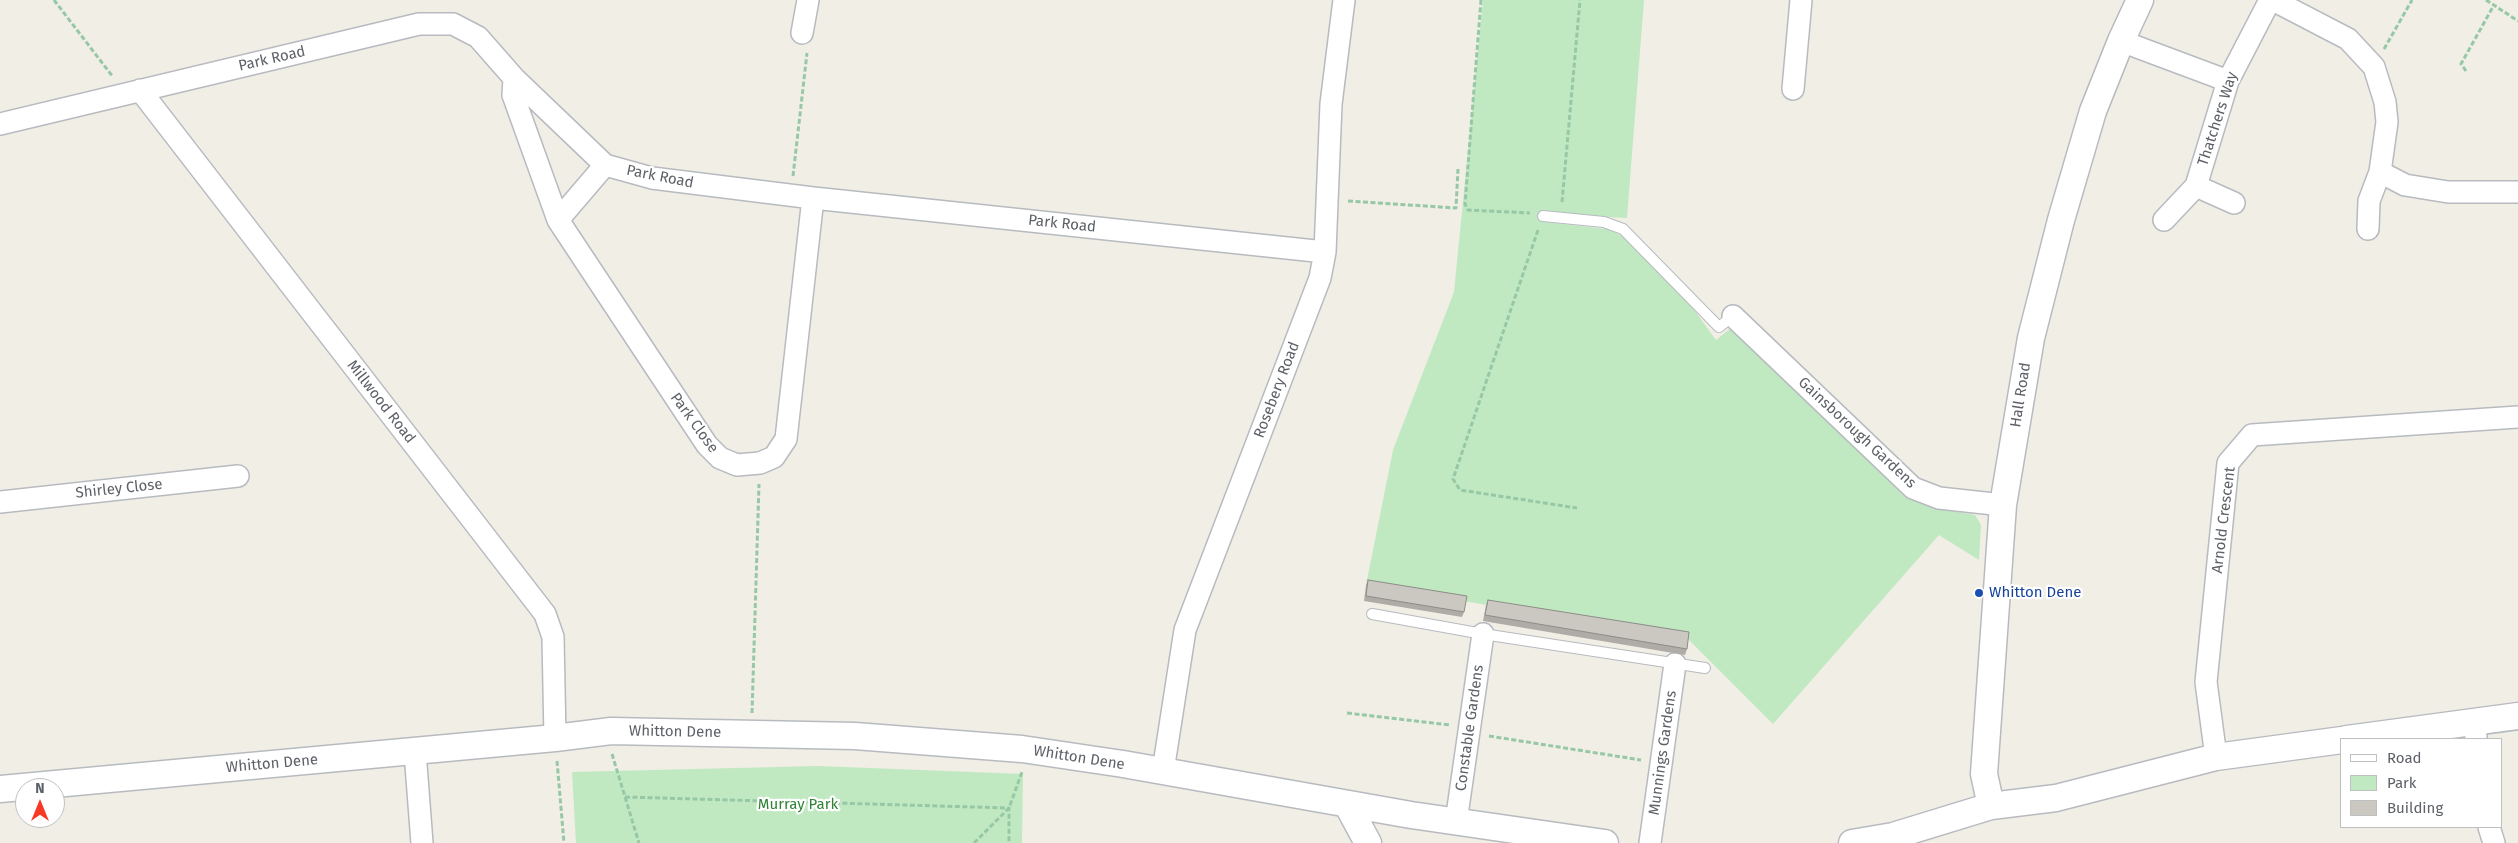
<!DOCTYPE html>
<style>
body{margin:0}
#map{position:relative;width:2518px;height:843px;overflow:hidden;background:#f0eee5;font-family:"Fira Sans",sans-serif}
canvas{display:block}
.legend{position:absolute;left:2340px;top:738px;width:162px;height:90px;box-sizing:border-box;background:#fff;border:1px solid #bec0c2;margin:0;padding:6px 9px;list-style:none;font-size:15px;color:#5d6167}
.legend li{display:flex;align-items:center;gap:10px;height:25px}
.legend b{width:25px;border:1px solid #bec0c2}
.north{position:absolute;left:15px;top:778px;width:50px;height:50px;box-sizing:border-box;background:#fff;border:1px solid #bec0c2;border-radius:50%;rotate:0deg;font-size:14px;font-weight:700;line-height:20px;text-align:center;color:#5d6167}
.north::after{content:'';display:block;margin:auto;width:18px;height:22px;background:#f63a25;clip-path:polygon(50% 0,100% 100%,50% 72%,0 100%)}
</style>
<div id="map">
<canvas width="2518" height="843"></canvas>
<ul class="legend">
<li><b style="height:6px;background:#fff"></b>Road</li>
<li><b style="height:14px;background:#c0e9c1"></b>Park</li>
<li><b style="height:14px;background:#cbc8c2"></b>Building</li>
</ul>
<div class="north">N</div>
</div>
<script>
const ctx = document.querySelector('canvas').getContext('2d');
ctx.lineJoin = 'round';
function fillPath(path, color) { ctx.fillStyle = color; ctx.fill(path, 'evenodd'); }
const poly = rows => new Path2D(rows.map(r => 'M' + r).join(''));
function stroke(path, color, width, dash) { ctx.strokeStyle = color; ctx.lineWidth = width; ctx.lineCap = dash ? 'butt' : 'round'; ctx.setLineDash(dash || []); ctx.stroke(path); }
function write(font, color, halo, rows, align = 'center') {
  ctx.font = font + ' "Fira Sans",sans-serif'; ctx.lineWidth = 4.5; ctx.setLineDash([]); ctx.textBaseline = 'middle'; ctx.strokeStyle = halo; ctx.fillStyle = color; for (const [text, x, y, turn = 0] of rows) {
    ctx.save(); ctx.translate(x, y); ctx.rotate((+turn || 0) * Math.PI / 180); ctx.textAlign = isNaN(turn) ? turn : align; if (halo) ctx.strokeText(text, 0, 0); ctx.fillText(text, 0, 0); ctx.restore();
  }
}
const green = poly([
 [1483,0,1644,0,1627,218,1548,214,1545,222,1607,229,1622,236,1689,303,1716,340,1731,328,1906,498,1935,508,1975,515,1981,525,1979,560,1939,535,1773,724,1687,638,1366,585,1393,450,1454,292],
 [818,766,1023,774,1022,843,576,843,572,772]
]);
const path = poly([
 [54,0,113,77],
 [1481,0,1465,204,1468,210,1530,213],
 [2486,0,2518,21],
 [2384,49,2412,0],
 [2466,71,2461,64,2494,5],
 [793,176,807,53],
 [1348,201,1456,208,1458,169],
 [1562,202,1580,0],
 [1538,230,1453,479,1460,490,1577,508],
 [752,713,759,484],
 [1347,713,1450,725],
 [1489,736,1641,760],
 [612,754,639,843],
 [557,761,564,843],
 [625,797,1009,808,1009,843],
 [974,843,1009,808,1022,772]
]);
const service = poly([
 [1543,216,1604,222,1623,229,1719,327,1733,316],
 [1372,614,1483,634,1705,668]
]);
const minor = poly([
 [2273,0,2348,39,2374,67,2385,102,2387,122,2380,172,2369,201,2368,229],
 [802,33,808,0],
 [2121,41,2228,81],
 [514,78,513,95,558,220],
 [1793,89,1801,0],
 [140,90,545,614,553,637,555,738],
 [0,124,419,24,453,24,478,37,514,78,605,165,652,178,813,198,1325,252],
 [605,165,558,220,707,445,720,458,737,465,760,463,774,457,786,439,813,198],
 [2380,172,2405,185,2448,192,2518,192],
 [2196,186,2228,81,2270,0],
 [2164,220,2196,186,2234,203],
 [1733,316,1913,488,1939,498,2003,505],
 [0,502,238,476],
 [2475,721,2476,739],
 [415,752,422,843],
 [2216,757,2206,682,2228,463,2252,435,2518,417],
 [1163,771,1185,630,1320,278,1325,252,1331,104,1344,0],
 [1456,822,1483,634],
 [2489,827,2494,843],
 [1650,843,1675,664]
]);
const tertiary = poly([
 [2347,739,2518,716],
 [0,789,555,738,611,731,855,736,1022,749,1123,764,1411,815,1605,843],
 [1347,804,1368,843],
 [1991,806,1984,774,2003,505,2031,338,2061,220,2093,111,2121,41,2140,0],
 [1852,843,1893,836,1991,806,2056,798,2216,757,2342,740]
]);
const wall = poly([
 [1368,580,1464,612,1462,617,1364,601,1366,585],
 [1488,600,1687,649,1685,655,1483,621,1486,605]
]);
const building = poly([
 [1368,580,1467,596,1464,612,1366,596,1368,580],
 [1488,600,1689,632,1687,649,1485,615,1488,600]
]);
const markers = [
 [1979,593,5,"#1a4fb4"]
];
const streetNames = [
 ["Park Road",272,59,-13],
 ["Thatchers Way",2218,119,-72],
 ["Park Road",660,177,11],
 ["Park Road",1062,224,6],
 ["Rosebery Road",1277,390,-69],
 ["Hall Road",2021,395,-81],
 ["Millwood Road",381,402,52],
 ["Park Close",694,423,54],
 ["Gainsborough Gardens",1857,433,43],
 ["Shirley Close",119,489,-6],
 ["Arnold Crescent",2224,520,-83],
 ["Constable Gardens",1470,728,-82],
 ["Whitton Dene",675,732,1],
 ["Munnings Gardens",1663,753,-82],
 ["Whitton Dene",1079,758,9],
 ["Whitton Dene",272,764,-5]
];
const transitNames = [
 ["Whitton Dene",1989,593]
];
const parkNames = [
 ["Murray Park",798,805]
];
fillPath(green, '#c0e9c1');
stroke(service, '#b7bbc0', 12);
stroke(minor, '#b7bbc0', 24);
stroke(tertiary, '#b7bbc0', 29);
stroke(path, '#97c8a6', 3, [5, 2.5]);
stroke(service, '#fff', 10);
stroke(minor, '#fff', 21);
stroke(tertiary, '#fff', 26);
fillPath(wall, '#afaca7');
fillPath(building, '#cbc8c2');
stroke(building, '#8e8c88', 1);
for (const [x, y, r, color] of markers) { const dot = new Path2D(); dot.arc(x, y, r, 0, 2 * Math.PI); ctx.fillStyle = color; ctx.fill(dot); stroke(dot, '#fff', 2); }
write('15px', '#5d6167', '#fff', streetNames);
write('15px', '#164399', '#fff', transitNames, 'left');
write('15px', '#2e8434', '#fff', parkNames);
</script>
